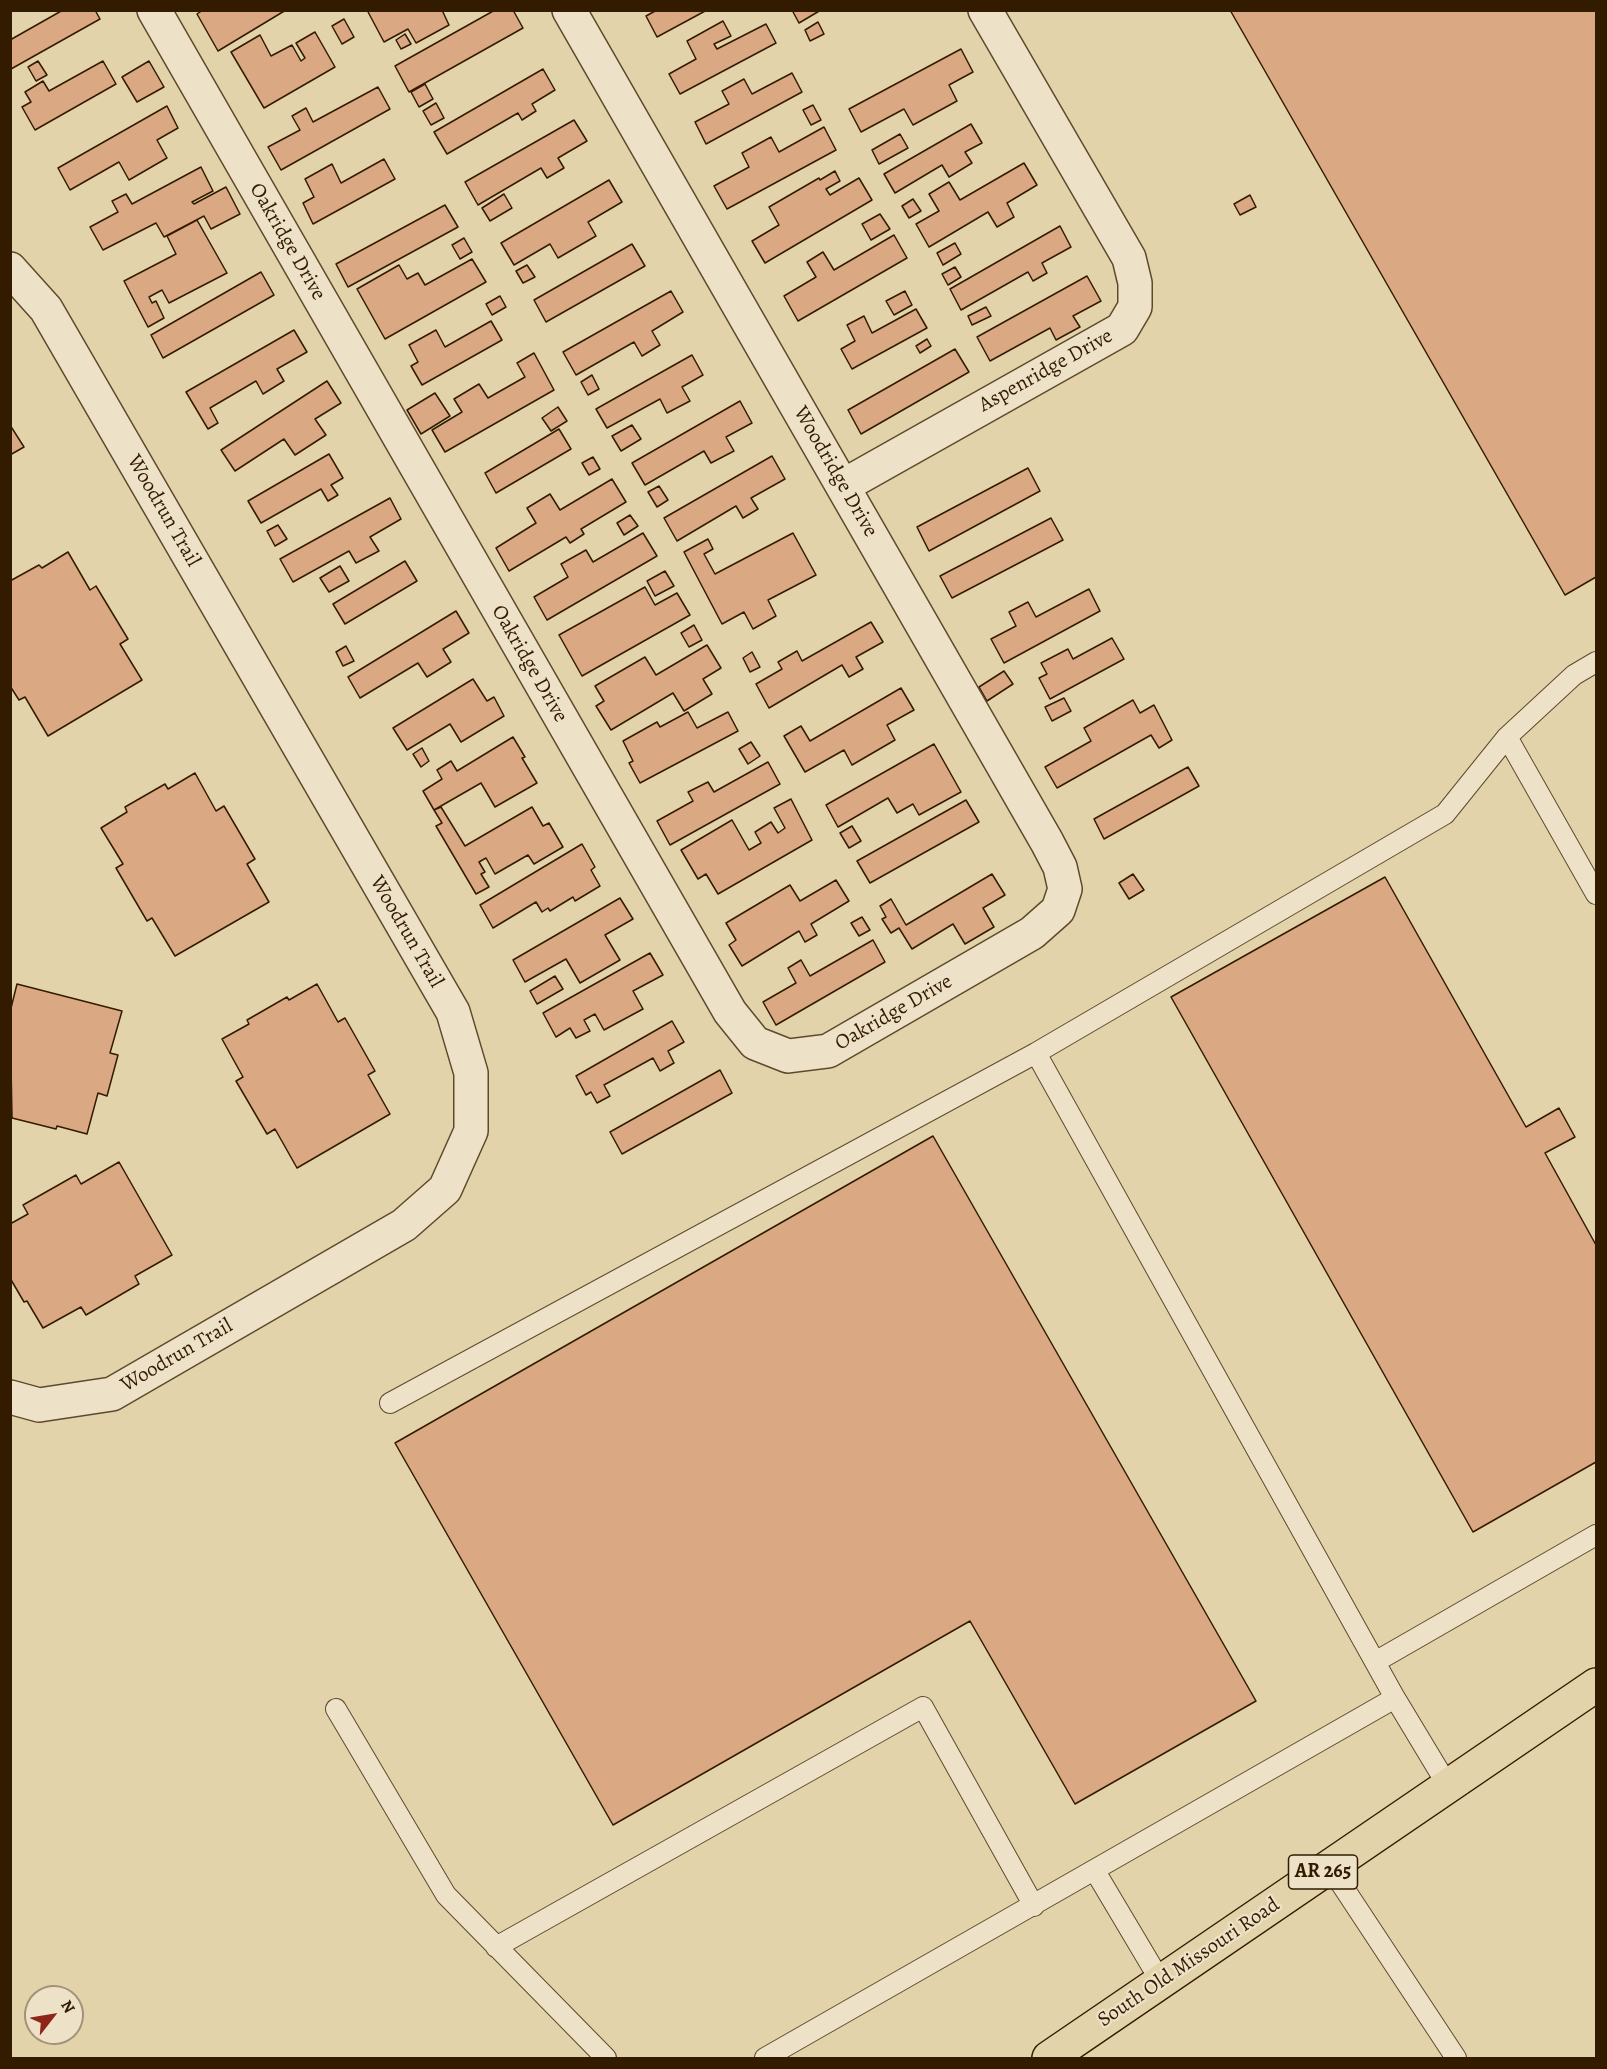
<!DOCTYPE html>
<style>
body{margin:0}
#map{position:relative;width:1607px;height:2069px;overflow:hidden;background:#e3d3ab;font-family:Alegreya,serif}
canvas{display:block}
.frame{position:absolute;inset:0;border:12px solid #331b00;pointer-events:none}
.north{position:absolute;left:24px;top:1985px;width:60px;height:60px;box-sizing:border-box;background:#ede2c8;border:2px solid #a39278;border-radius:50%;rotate:59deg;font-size:16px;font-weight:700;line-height:24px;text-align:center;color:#331b00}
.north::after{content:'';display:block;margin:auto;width:21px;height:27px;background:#8f2418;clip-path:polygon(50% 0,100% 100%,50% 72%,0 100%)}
</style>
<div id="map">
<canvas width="1607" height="2069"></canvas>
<div class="frame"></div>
<div class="north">N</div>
</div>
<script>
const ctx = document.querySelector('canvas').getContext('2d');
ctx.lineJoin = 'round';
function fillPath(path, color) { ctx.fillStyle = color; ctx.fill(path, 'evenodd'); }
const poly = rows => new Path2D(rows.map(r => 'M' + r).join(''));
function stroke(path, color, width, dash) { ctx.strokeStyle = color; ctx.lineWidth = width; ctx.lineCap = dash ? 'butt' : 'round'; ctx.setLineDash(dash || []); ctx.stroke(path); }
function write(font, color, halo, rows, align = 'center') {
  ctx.font = font + ' Alegreya,serif'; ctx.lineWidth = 4.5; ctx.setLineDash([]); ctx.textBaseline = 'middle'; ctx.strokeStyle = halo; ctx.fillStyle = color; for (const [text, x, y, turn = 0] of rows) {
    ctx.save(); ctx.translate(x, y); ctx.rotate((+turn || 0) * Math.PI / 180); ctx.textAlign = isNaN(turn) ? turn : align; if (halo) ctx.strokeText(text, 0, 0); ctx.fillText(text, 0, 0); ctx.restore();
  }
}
const building = poly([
 [63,10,95,10,100,19,11,69,10,40,63,10],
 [203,10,286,10,218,51,197,14,203,10],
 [367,10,442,10,449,25,416,43,408,29,384,42,367,10],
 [495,10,513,10,523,28,409,92,395,66,495,10],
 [657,10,707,10,657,37,646,16,657,10],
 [792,10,821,10,799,23,792,10],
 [1230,10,1596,10,1596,577,1565,595,1230,10],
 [344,19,354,37,342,44,332,26,344,19],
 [723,21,731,36,714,44,717,49,766,24,776,43,680,94,669,74,696,59,687,41,723,21],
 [818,22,824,34,810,41,805,30,818,22],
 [315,32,335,67,264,108,231,52,260,35,271,56,292,45,301,61,305,58,296,43,315,32],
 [405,34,411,44,401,49,396,40,405,34],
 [961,49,973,72,949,85,957,101,913,125,904,109,861,132,849,109,961,49],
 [38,61,47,75,36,81,28,67,38,61],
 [103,61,116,84,35,130,22,107,31,102,25,92,43,81,49,91,103,61],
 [149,61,164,87,137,102,122,77,149,61],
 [543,69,555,90,532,104,536,111,522,120,518,113,447,154,434,132,543,69],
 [792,73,802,92,706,144,695,122,729,104,722,91,744,79,752,94,792,73],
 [425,84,433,99,419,107,411,92,425,84],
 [378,87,390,109,281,170,268,147,300,130,292,116,306,108,313,122,378,87],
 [436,103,444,118,431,125,423,111,436,103],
 [813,105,821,120,811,125,803,110,813,105],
 [167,106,178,128,157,140,167,158,129,180,119,162,70,190,58,168,167,106],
 [574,120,587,141,558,158,564,168,547,178,541,168,478,205,465,182,574,120],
 [971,124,982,143,965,152,972,163,949,177,942,165,895,193,884,174,971,124],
 [824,127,836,150,727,209,714,186,749,167,742,153,771,137,779,152,824,127],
 [900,134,908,148,879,164,872,150,900,134],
 [384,159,395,179,313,224,303,203,314,197,305,179,332,164,341,183,384,159],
 [1024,163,1037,185,1007,203,1014,217,997,227,988,212,929,247,916,224,939,211,929,194,949,182,960,200,1024,163],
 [201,167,213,191,192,202,194,204,226,187,240,214,211,229,204,216,164,237,156,223,103,250,90,227,118,212,112,201,126,194,132,204,201,167],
 [835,171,840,181,826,189,830,195,859,178,872,200,765,263,752,241,779,225,769,207,819,178,820,180,835,171],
 [609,180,622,202,588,222,596,236,558,258,550,244,514,265,501,243,609,180],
 [504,194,512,208,490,221,482,208,504,194],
 [1250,195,1256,207,1240,215,1234,204,1250,195],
 [913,199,921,211,909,218,902,206,913,199],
 [445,205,458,227,348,287,336,264,445,205],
 [880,214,890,229,871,240,862,224,880,214],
 [197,220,227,273,169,303,162,290,149,297,152,303,156,301,164,318,148,327,124,281,176,254,167,236,197,220],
 [1060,226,1071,247,1042,263,1047,273,1033,281,1028,272,961,310,950,289,1060,226],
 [894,235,907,258,798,321,784,296,816,277,807,262,823,252,834,270,894,235],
 [464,238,472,252,460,259,452,245,464,238],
 [955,243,961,254,943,265,937,253,955,243],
 [632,244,645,266,546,322,534,300,632,244],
 [472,259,486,282,385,339,357,289,399,265,407,279,418,273,425,285,472,259],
 [527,265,535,277,523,283,516,271,527,265],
 [955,267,961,277,948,285,942,274,955,267],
 [261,272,274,295,163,358,151,335,261,272],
 [1087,276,1101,301,1073,316,1080,327,1056,340,1050,328,990,361,977,337,1087,276],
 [671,291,683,312,652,331,660,345,642,356,634,342,576,375,563,352,671,291],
 [905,291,912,305,894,315,886,301,905,291],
 [500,296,506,307,492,315,486,304,500,296],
 [986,307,991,316,972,325,968,316,986,307],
 [916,309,927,328,852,369,841,349,855,341,847,325,864,316,872,333,916,309],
 [491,321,502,340,422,385,411,366,418,362,409,345,436,330,445,347,491,321],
 [294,330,307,352,277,369,284,381,263,394,256,381,210,408,218,423,208,429,186,392,294,330],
 [927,339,931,346,920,353,916,346,927,339],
 [955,349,969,372,861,434,848,410,955,349],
 [534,353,554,390,445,452,432,430,462,412,454,399,479,384,488,398,525,377,517,363,534,353],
 [692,355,703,375,682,387,690,401,667,413,660,399,607,428,596,409,692,355],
 [592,375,599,389,588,395,581,382,592,375],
 [327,381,341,403,315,419,326,435,295,455,284,439,235,471,221,450,327,381],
 [435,393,450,416,421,434,407,410,435,393],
 [740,401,752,423,726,437,734,451,711,463,704,451,645,485,632,463,740,401],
 [558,407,567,421,551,431,542,418,558,407],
 [10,425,24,447,10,455,10,425],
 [632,425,641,439,621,451,612,436,632,425],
 [559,429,571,449,496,493,485,473,559,429],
 [329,454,343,478,331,485,338,495,328,501,321,489,261,523,248,501,329,454],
 [772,456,785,479,751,498,758,509,743,518,736,506,677,541,664,518,772,456],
 [593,457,600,469,589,475,582,463,593,457],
 [1028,468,1040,491,929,551,917,527,1028,468],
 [612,479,626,502,581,529,584,534,570,543,566,537,509,571,496,548,536,523,527,508,550,494,560,510,612,479],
 [659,486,668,500,657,507,648,492,659,486],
 [390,498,401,519,370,537,379,551,356,563,349,551,293,582,280,559,390,498],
 [630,515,638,526,624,535,617,523,630,515],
 [1051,518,1063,540,952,598,940,576,1051,518],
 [278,525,287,539,275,546,267,531,278,525],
 [643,533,657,556,547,620,534,597,568,577,561,564,586,550,593,562,643,533],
 [793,533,816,575,768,600,776,616,753,629,744,612,722,624,684,552,708,539,713,549,704,554,715,574,793,533],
 [68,552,90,590,96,586,128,639,120,644,142,680,48,736,25,697,19,700,10,686,10,581,39,565,42,568,68,552],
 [405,561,417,581,345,624,333,604,405,561],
 [340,566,349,581,329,592,320,578,340,566],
 [665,571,674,586,655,596,647,581,665,571],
 [645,587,655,605,677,593,690,615,582,676,559,635,645,587],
 [1089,589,1100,611,1004,663,991,639,1016,626,1009,612,1028,602,1036,617,1089,589],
 [456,611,469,633,443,649,451,662,427,677,418,663,360,698,348,677,456,611],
 [871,622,883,642,856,657,863,669,849,677,842,665,769,708,756,684,782,669,778,662,797,651,802,661,871,622],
 [694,625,702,640,689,647,681,633,694,625],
 [1112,638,1124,659,1050,699,1039,678,1047,674,1041,663,1068,649,1073,659,1112,638],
 [707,645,721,668,703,679,712,694,684,711,673,693,611,730,596,706,604,701,595,686,645,657,656,675,707,645],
 [346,646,354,661,343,666,336,652,346,646],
 [752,652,760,667,750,672,743,658,752,652],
 [1004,671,1013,684,987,701,979,687,1004,671],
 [473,679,487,701,494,697,504,716,461,742,450,724,407,750,393,728,473,679],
 [901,688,914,710,887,725,895,740,852,765,844,750,805,772,784,736,801,726,810,741,901,688],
 [1064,698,1071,711,1052,721,1045,707,1064,698],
 [1133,700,1140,713,1154,705,1172,740,1159,748,1151,735,1057,788,1045,767,1091,741,1084,728,1133,700],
 [688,712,697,728,728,712,738,731,640,783,629,763,633,761,623,741,657,722,660,727,688,712],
 [513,737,525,757,522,758,537,783,495,807,481,783,434,810,423,791,442,779,437,770,451,761,457,771,513,737],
 [751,742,760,756,748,764,739,749,751,742],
 [934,744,961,792,919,815,913,804,897,813,888,798,838,827,826,805,934,744],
 [422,748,429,761,421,767,413,754,422,748],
 [768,762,780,784,670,845,657,821,693,801,688,792,708,782,714,792,768,762],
 [1188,767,1199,786,1104,839,1094,819,1188,767],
 [195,773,216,811,224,806,255,859,247,864,269,902,175,956,152,918,147,921,116,868,123,864,101,828,127,812,125,807,165,784,168,789,195,773],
 [791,799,812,840,718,894,706,874,698,879,681,850,732,820,749,850,761,843,755,832,771,822,778,833,785,828,774,808,791,799],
 [966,800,979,822,870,883,857,861,966,800],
 [441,807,465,846,532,807,543,826,549,823,563,847,534,864,528,855,495,874,486,858,479,862,485,872,481,874,489,887,476,894,436,826,442,823,434,810,441,807],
 [852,826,861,841,849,848,840,833,852,826],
 [582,844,595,867,591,870,600,886,575,901,573,897,550,911,548,908,542,912,536,902,493,928,480,905,582,844],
 [992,874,1005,895,983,908,994,927,965,944,953,924,912,949,899,928,891,933,882,919,886,917,880,906,891,899,906,925,992,874],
 [1133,874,1144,890,1129,899,1119,883,1133,874],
 [1385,877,1526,1127,1559,1108,1575,1137,1545,1153,1596,1245,1596,1462,1473,1532,1171,997,1385,877],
 [836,880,849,901,811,924,817,935,805,942,799,931,742,966,729,945,736,940,726,923,790,885,800,901,836,880],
 [620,898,633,919,605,935,620,960,580,983,566,959,525,982,513,960,620,898],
 [862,917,870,930,859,936,851,923,862,917],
 [873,940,885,962,776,1025,763,1002,796,983,788,968,801,960,810,976,873,940],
 [650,953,663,975,633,991,643,1009,604,1030,595,1014,584,1020,590,1031,576,1038,570,1028,556,1037,543,1013,650,953],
 [555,976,563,989,537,1004,530,991,555,976],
 [17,984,122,1011,110,1053,118,1055,107,1096,98,1093,87,1134,57,1126,56,1129,12,1118,10,1012,17,984],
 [317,984,338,1022,345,1018,375,1071,368,1075,390,1114,297,1168,275,1129,267,1134,236,1081,243,1077,222,1039,249,1024,247,1020,287,997,289,1000,317,984],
 [672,1021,684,1042,668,1051,674,1063,660,1071,653,1058,604,1085,610,1096,597,1103,591,1092,586,1095,576,1076,672,1021],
 [720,1070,732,1093,622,1154,610,1132,720,1070],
 [933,1136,1256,1701,1075,1804,970,1621,613,1825,395,1443,933,1136],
 [119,1162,172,1255,135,1276,139,1284,86,1315,81,1307,43,1328,27,1301,24,1302,10,1278,10,1224,28,1214,23,1205,76,1175,81,1184,119,1162]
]);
const lane = poly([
 [1507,737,1596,894],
 [1036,1053,1395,1698,1448,1786],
 [390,1403,1036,1053,1445,814,1507,737,1574,675,1596,662],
 [1375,1662,1596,1535],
 [336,1709,446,1895,606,2058],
 [1330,1867,1456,2058],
 [1095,1871,1161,1982],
 [496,1947,923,1707,1034,1906],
 [765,2058,1395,1698]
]);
const street = poly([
 [154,10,730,1012,755,1043,788,1056,828,1051,1032,933,1058,910,1065,889,1060,867,1047,842,569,10],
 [10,269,46,309,453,1012,471,1073,471,1131,445,1189,404,1225,112,1394,39,1405,10,1397],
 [843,486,1122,329,1135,307,1135,283,1129,258,985,10]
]);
const primary = poly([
 [1049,2058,1596,1685]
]);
const shields = [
 [1323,1872,69]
];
const shieldNames = [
 ["AR 265",1323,1872]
];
const streetNames = [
 ["Oakridge Drive",287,242,60],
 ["Aspenridge Drive",1046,371,-29],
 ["Woodridge Drive",835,472,60],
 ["Woodrun Trail",163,511,60],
 ["Oakridge Drive",529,664,60],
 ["Woodrun Trail",406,932,60],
 ["Oakridge Drive",894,1013,-30],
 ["Woodrun Trail",177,1356,-30],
 ["South Old Missouri Road",1189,1963,-34]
];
fillPath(building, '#daa882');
stroke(building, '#331b00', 1.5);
stroke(lane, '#5f492b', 22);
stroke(street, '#5f492b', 36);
stroke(primary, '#331b00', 36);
stroke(lane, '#ede2c8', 20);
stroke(street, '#ede2c8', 33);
stroke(primary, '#e3d3ab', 33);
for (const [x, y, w] of shields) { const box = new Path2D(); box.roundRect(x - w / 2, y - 17, w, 34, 4.5); ctx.fillStyle = '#ede2c8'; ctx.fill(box); stroke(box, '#331b00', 1.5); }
write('bold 20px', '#331b00', null, shieldNames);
write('21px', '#331b00', '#ede2c8', streetNames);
</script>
